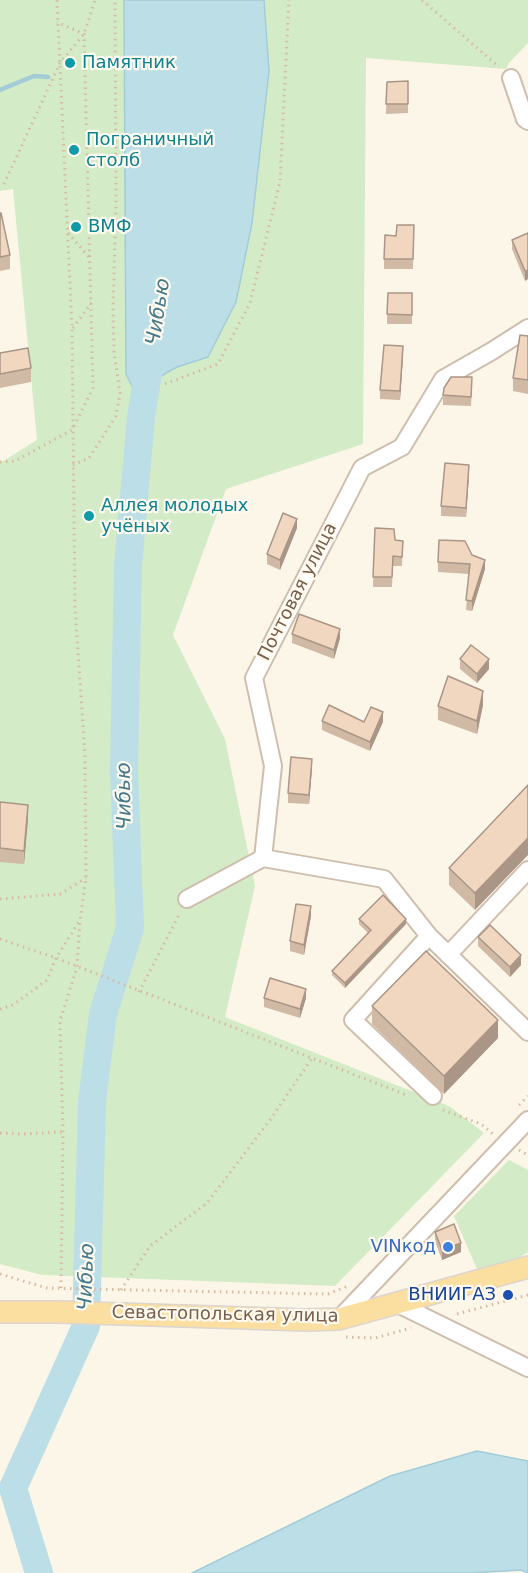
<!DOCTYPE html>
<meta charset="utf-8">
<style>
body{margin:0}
canvas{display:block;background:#fcf6e8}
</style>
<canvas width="528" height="1573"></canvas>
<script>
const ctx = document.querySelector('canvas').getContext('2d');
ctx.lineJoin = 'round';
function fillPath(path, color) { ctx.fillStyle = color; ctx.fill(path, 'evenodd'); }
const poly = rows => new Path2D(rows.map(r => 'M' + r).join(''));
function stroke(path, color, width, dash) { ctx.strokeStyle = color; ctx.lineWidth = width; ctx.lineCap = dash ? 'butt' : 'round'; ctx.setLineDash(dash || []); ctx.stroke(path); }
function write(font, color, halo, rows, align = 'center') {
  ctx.font = font + ' "DejaVu Sans",sans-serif'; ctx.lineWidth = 4.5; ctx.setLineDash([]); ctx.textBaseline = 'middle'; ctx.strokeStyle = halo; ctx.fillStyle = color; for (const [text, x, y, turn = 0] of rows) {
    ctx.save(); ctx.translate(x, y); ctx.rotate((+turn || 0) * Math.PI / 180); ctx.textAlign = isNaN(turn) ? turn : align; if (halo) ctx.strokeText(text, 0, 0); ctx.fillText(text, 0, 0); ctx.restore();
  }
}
const green = poly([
 [0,0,528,0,528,43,508,64,506,69,366,58,363,444,226,489,173,635,225,739,255,886,225,1017,449,1106,484,1133,335,1286,42,1275,0,1264,0,463,37,440,13,189,0,191],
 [509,1160,528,1170,528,1252,517,1259,477,1269,454,1216]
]);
const water = poly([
 [124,0,264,0,269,71,252,223,236,302,208,357,177,367,159,377,157,386,133,388,126,374,124,0],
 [477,1451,528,1461,528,1573,521,1570,473,1573,192,1573,390,1476,477,1451]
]);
const stream = poly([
 [0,90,34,76,48,77]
]);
const river = poly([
 [39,1573,13,1488,86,1326,92,1102,103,1014,130,928,124,771,128,566,141,417,152,349]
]);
const path = poly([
 [422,0,499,67],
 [4,184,60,63,84,34,95,0],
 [68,233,89,257],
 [73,328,92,302],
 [165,384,218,364,250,303,280,182,289,0],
 [0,462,15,461,72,430,93,388,84,34,57,22],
 [73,465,89,458,116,416,120,393,114,352,113,310,116,205,115,0],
 [0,899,60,894,86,878],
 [0,939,56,958,409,1096],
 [139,992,180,913],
 [0,1009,13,1005,47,980,56,958,80,920,86,878,85,755,75,607,72,329,57,0],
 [519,1105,528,1096],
 [443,1110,481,1124,493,1134],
 [0,1133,22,1134,63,1132],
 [519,1150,528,1155],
 [0,1274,47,1288,84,1289,328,1294,348,1286],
 [61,1288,63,1132,60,1021,77,967,80,921],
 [121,1290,150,1246,207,1203,270,1120,312,1058],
 [457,1314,528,1295],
 [346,1337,375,1338,411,1328]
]);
const minor = poly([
 [511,78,525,119,528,121],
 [263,858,384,879,429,936,528,1032],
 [187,899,263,858,273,766,254,678,362,468,402,447,443,379,492,351,528,328],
 [429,936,353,1020,433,1096],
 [448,955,528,870],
 [396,1303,528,1368],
 [339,1319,528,1120]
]);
const major = poly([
 [0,1312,59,1312,306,1320,339,1319,528,1267]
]);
const wall = poly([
 [408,81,408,113,386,114,387,82],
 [0,213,10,255,10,269,0,271],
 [414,225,413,269,384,269,384,259,396,236],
 [528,233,525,281,512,249,512,240],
 [412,293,412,324,387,324,387,314],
 [528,336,528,394,513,391,513,378],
 [0,353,31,368,31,382,0,388],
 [403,356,400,400,380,399,380,390],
 [472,387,471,406,443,405,443,395],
 [469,474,466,517,441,516,441,506],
 [297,528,280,570,267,564,267,554],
 [375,528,395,540,403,541,402,566,393,566,392,587,373,587],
 [472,555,485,569,472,611,466,610,469,574,438,572,438,562],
 [292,634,340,638,334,659,292,643],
 [460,659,489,669,477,683,460,669],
 [483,705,477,734,438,720,438,706],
 [322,721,364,722,383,722,370,751,322,730],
 [312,768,309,804,288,803,288,793],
 [528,785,475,910,449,885,449,868],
 [0,802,28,819,24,864,0,862],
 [311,916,304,955,290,951,290,941],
 [359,919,406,924,345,988,332,975,332,971,368,933,359,924],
 [478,937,521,965,510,977,478,946],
 [264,998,306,998,300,1018,264,1007],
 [372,1006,498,1038,444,1094,372,1024],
 [435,1232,461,1252,442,1260,435,1241]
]);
const shadedWall = poly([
 [528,270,528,279,525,281,525,271],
 [403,346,403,356,400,400,400,391],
 [469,465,469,474,466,517,466,508],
 [297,519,297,528,280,570,280,560],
 [485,560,485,569,472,611,472,601],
 [340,629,340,638,334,659,334,650],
 [489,659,489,669,477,683,477,674],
 [483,691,483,705,477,734,477,721],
 [383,712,383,722,370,751,370,742],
 [312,759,312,768,309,804,309,795],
 [28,805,28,819,24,864,24,851],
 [528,838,528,855,475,910,475,893],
 [311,906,311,916,304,955,304,945],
 [406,919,406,924,345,988,345,983],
 [521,955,521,965,510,977,510,967],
 [306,989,306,998,300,1018,300,1009],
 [498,1020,498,1038,444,1094,444,1076],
 [461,1243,461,1252,442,1260,442,1250]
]);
const building = poly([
 [408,81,408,104,386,104,387,82,408,81],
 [0,213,1,213,10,255,0,257,0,213],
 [397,225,414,225,413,259,384,259,385,235,396,236,397,225],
 [528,233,528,270,525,271,512,240,528,233],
 [388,293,412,293,412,315,387,314,388,293],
 [520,335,528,336,528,380,513,378,520,335],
 [384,345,403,346,400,391,380,390,384,345],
 [28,348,31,368,0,374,0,353,28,348],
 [451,377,472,377,471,397,443,395,444,388,451,377],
 [445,463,469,465,466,508,441,506,445,463],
 [283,513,297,519,280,560,267,554,283,513],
 [375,528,394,529,395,540,403,541,402,557,393,556,392,577,373,577,375,528],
 [439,540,465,541,472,555,485,560,472,601,466,600,470,564,438,562,439,540],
 [299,614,340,629,334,650,292,634,299,614],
 [471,645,489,659,477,674,460,659,471,645],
 [448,676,483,691,477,721,438,706,448,676],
 [329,705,364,722,371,707,383,712,370,742,322,721,329,705],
 [291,757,312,759,309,795,288,793,291,757],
 [528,785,528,838,475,893,449,868,528,785],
 [0,802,28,805,24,851,0,848,0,802],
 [383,895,406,919,345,983,332,971,371,930,359,919,383,895],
 [296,904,311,906,304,945,290,941,296,904],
 [490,925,521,955,510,967,478,937,490,925],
 [426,951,498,1020,444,1076,372,1006,426,951],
 [270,978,306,989,300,1009,264,998,270,978],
 [454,1224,461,1243,442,1250,435,1232,454,1224]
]);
const markers = [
 [70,63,6,"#0f9aa8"],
 [74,150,6,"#0f9aa8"],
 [76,227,6,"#0f9aa8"],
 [89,516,6,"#0f9aa8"],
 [448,1247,6,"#3f7fe0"],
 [508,1295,6,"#1a4fb4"]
];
const cultureNames = [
 ["Памятник",82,63],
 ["Пограничный",86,140],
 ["столб",86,161],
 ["ВМФ",88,227],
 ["Аллея молодых",101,506],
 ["учёных",101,527]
];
const streetNames = [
 ["Почтовая улица",298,592,-63],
 ["Севастопольская улица",225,1315,1]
];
const shopNames = [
 ["VINкод",436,1247]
];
const transitNames = [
 ["ВНИИГАЗ",496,1295]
];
const waterNames = [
 ["Чибью",159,312,-81],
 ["Чибью",125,796,-91],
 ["Чибью",87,1277,-88]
];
fillPath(green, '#d3ebc6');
fillPath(water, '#bcdee7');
stroke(water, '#a2cdd8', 1.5);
stroke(stream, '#a2cdd8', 4.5);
stroke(river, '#bcdee7', 28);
stroke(minor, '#cfbeae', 20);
stroke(major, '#dcd5d0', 24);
stroke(path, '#d7baa2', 3, [1.5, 4.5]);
stroke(minor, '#fff', 16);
stroke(major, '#fadfa1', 21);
fillPath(wall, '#d0b9a5');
fillPath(shadedWall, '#a99686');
fillPath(building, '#f2d7c0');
stroke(building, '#a99686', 1.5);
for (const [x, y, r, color] of markers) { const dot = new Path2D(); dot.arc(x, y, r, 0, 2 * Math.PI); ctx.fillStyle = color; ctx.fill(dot); stroke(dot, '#fffaef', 2); }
write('18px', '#0d838f', '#fffaef', cultureNames, 'left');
write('18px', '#775e4c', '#fffaef', streetNames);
write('18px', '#366cbe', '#fffaef', shopNames, 'right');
write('18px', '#164399', '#fffaef', transitNames, 'right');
write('italic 20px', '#457a8b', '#fffaef', waterNames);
</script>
